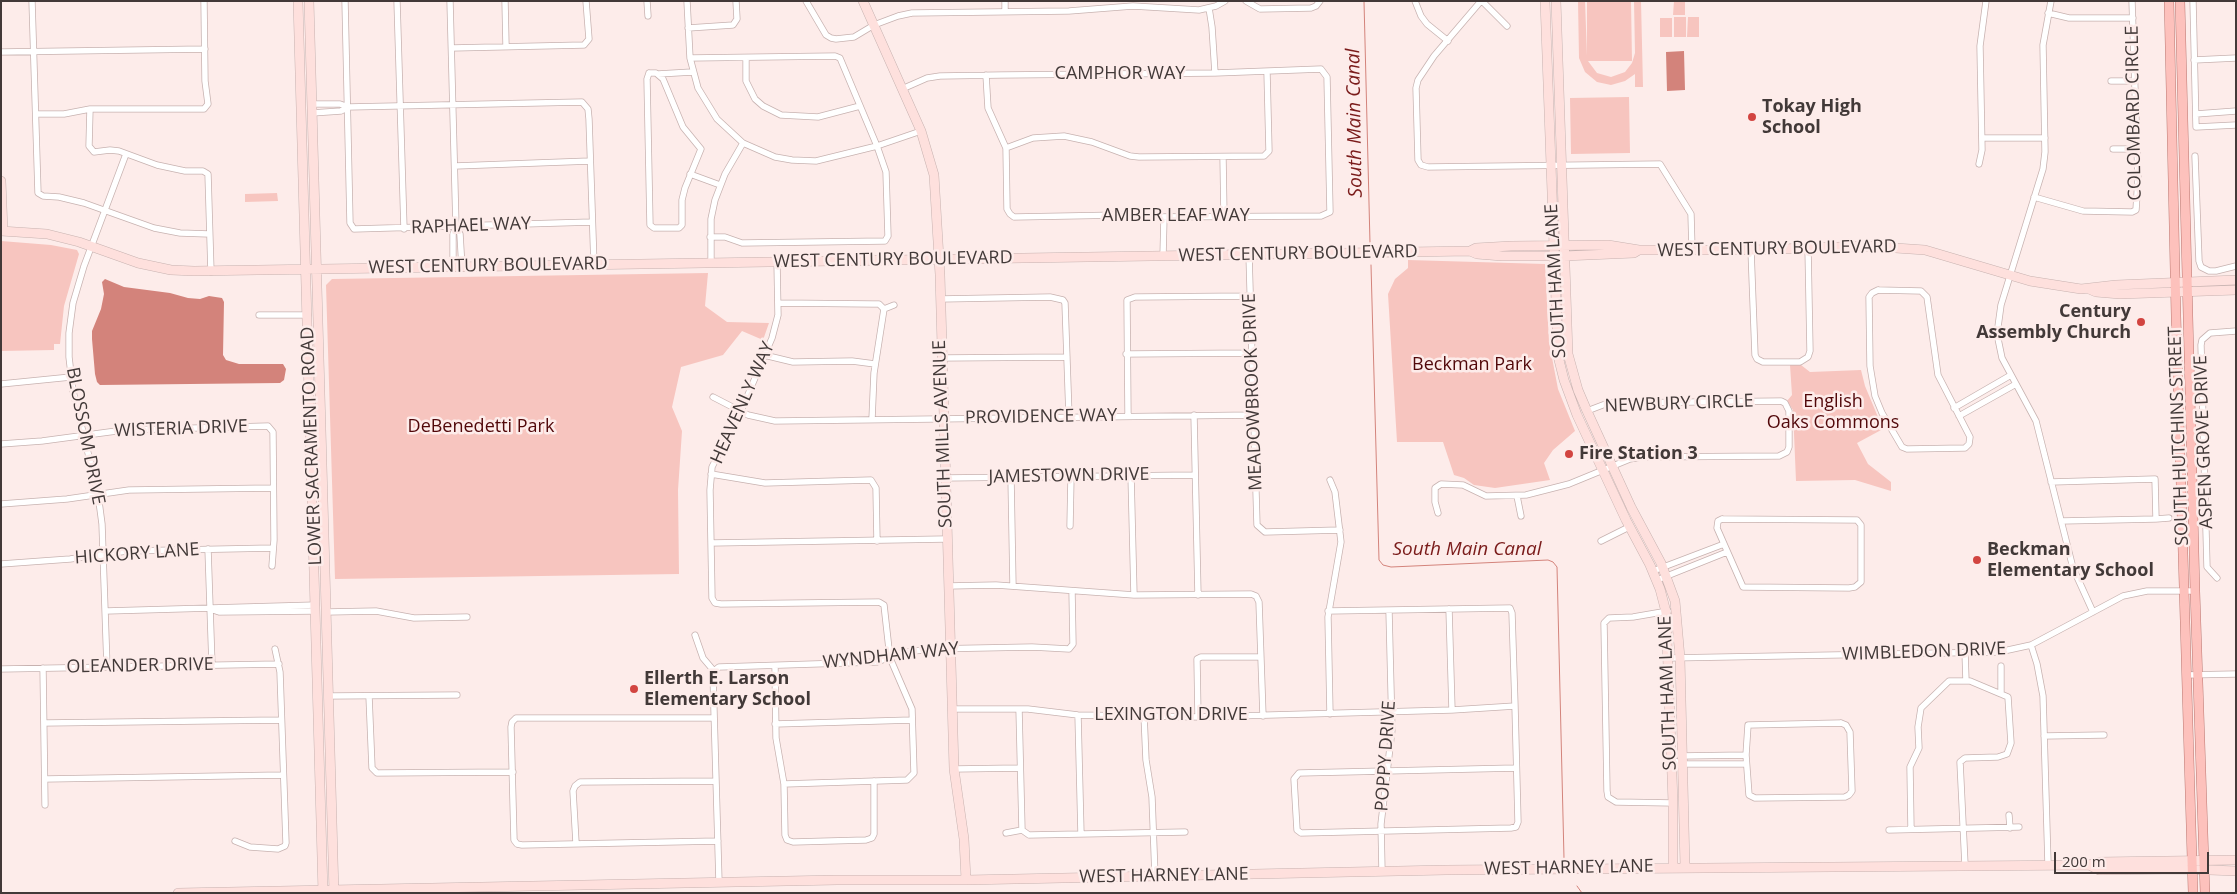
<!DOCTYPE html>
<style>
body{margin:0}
#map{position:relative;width:2237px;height:894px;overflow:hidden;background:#fdecea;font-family:"Open Sans",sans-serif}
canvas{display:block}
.frame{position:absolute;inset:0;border:2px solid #423938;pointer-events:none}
.scale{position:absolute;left:2054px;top:852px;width:155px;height:22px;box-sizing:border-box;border:2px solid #423938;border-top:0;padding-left:6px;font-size:15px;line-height:18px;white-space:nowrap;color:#423938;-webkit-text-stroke:4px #fdecea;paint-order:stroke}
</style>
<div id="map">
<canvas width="2237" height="894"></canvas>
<div class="frame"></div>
<div class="scale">200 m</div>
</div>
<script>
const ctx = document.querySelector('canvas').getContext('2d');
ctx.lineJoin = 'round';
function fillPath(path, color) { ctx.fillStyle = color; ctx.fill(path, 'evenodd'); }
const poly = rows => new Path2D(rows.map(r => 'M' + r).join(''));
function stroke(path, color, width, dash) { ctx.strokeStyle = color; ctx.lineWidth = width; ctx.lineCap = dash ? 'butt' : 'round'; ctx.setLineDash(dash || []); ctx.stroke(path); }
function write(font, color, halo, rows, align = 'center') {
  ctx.font = font + ' "Open Sans",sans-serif'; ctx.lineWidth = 5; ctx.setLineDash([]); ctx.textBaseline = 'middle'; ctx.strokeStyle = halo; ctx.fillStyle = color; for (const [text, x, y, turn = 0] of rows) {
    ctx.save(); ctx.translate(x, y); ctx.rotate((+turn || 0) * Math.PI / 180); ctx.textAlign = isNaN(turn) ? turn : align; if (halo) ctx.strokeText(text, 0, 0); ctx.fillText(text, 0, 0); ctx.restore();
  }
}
const green = poly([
 [1578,1,1585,1,1587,56,1587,1,1631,1,1632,61,1588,61,1597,73,1611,77,1625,72,1632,63,1635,53,1634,1,1641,1,1643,87,1635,87,1635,74,1625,81,1611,85,1597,82,1585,72,1579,58],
 [1674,1,1685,1,1685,15,1673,15],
 [1674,17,1686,17,1686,37,1674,37],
 [1688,17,1699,17,1699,37,1687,37],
 [1660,18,1672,18,1672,37,1660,37],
 [1629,97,1630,153,1571,154,1570,98],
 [245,194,277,193,278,201,245,202],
 [1,241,51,245,77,250,79,254,64,306,60,344,54,344,54,350,1,351],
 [1408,260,1545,264,1549,342,1558,389,1575,431,1553,450,1544,463,1550,480,1495,488,1474,485,1464,478,1454,475,1443,442,1397,442,1388,294,1395,279,1408,268],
 [708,273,705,306,727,322,769,323,763,340,742,331,723,355,681,367,672,407,682,431,678,490,679,574,335,579,326,285,332,279],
 [1790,365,1801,365,1810,372,1861,370,1865,386,1883,429,1857,443,1868,464,1891,482,1891,491,1855,480,1796,481,1793,410,1787,401,1792,395]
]);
const water = poly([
 [1684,51,1685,90,1667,91,1666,52],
 [105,279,124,287,170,293,188,298,200,299,209,296,222,298,224,302,223,355,226,360,239,364,283,364,286,369,284,380,280,383,100,385,97,382,95,374,92,339,92,331,101,309,104,294,102,282]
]);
const stream = poly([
 [1364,1,1370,243],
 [1371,265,1379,560,1383,565,1391,567,1548,560,1553,562,1557,567,1564,858],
 [1577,886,1582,893]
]);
const street = poly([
 [32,1,38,193,43,196,59,197,84,203,154,228,180,233,209,234],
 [345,1,350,223,354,229,592,222],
 [397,1,404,229],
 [450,1,456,227,453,234,453,268],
 [505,1,506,46],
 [647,1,648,16],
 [687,1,690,58,698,88,717,119,743,143,775,157,792,160,816,161,877,146,921,131],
 [806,1,826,35,831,38,836,39,854,37,874,25,898,16,912,13,1069,11,1133,6,1199,10,1216,6,1225,1],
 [1005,1,1005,12],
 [1246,1,1260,9,1311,8,1316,6,1320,1],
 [1415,1,1421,16,1427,24,1448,41],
 [1481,1,1434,56,1418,80,1416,88,1418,160,1421,165,1428,167,1660,164,1691,214,1692,250],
 [1482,1,1507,26],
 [2051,1,2043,45,2045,152,2043,169,2001,305,1997,334,2002,358,2036,421,2073,568,2093,612],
 [2193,1,2196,127,2236,125],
 [1209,8,1212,27,1215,73],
 [2048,13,2069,18,2133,18],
 [688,28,733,25,737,19,736,1],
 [452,48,584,45,589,39,586,1],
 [1,52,205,49],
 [690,58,835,56,840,58,877,146,886,172,888,236,885,241,742,243,725,237,710,237],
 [746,58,746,81,755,99,763,106,781,115,818,117,860,106],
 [2194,60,2236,58],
 [649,73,656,73,663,79,683,127,701,149,685,188,682,200,682,225,679,228,654,228,650,225,647,79,649,73],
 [658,74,692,72],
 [2111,81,2135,81],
 [902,89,927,78,940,76,1001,75,1215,73,1321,69,1327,77,1330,212,1321,216,1145,217,1120,215,1014,217,1010,214,1007,209,1006,148,988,108,986,75],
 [312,104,340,104,348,107,582,102,588,109,589,119,594,265],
 [90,109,89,146,94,152,110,150,119,151,157,165,185,171,203,171,208,174,211,272],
 [312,113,341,111,348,107],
 [36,114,64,114,90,109,204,109,208,104,205,81,204,1],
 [2196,114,2236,111],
 [1982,138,2045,138],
 [1006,148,1033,138,1064,136,1092,142,1130,156,1139,157,1264,156,1269,151,1267,72],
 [2113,149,2137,149],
 [2195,156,2199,261,2201,267,2209,271,2216,271,2236,266],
 [1223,157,1224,217],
 [1979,164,1982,150,1980,46,1986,1],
 [455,166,590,161],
 [690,174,720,185],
 [2034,197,2083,211,2132,212,2136,210,2138,178,2132,1],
 [456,227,460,234,462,268],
 [1751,250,1755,355,1757,359,1763,362,1800,362,1808,357,1810,351,1808,248],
 [1249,255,1257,525,1265,532,1340,530],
 [1163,256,1164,217],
 [777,262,778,315,772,338,741,411,712,467,710,490,712,598,715,603,721,604,879,602,884,605,890,658,912,709,914,773,907,780,784,784],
 [711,263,711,219,715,200,725,174,743,143],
 [1878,290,1921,291,1927,297,1938,375,1970,437,1969,444,1965,448,1907,449,1902,447,1882,413,1875,396,1870,366,1869,297,1872,293,1878,290],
 [940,299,1050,297,1063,300,1065,303,1069,416],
 [778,303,873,304,879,304,884,309],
 [884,309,894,305],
 [259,315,308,315],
 [1126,354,1252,353],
 [764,355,793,362,852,361,875,364],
 [941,358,1067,357],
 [1,384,71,377],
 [713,397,748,415,775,421,1254,415],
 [1954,408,2011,375],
 [1194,415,1198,595],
 [1128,416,1127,300,1135,297,1250,296],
 [1959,416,2016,384],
 [872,419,874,373,884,309],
 [1,444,42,441,124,430,268,426,273,432,274,540,272,566],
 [711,474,765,483,871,480,876,488,877,541],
 [1131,475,1134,595],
 [944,478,1194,475],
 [1011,478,1013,586],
 [1330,480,1335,492,1341,542,1328,617,1330,714],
 [2051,482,2155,479,2156,519,2061,521],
 [1517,496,1521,516],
 [1,504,67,499,129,490,273,488],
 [1438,513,1435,502,1435,488,1441,484,1463,485,1486,496,1526,495,1569,484,1630,459,1642,457,1779,456,1787,452,1789,447,1789,411,1785,403,1781,401,1608,403,1587,411],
 [1722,519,1857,520,1861,525,1861,582,1855,587,1849,588,1743,587,1717,528,1718,521,1722,519],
 [2156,519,2169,518],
 [1070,526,1071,477],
 [1601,541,1629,527],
 [711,543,946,539],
 [208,549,212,665],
 [1,564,70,559,127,551,273,548],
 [1653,571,1724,544],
 [2217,578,2207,567,2201,345,2202,340,2210,333,2236,331],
 [1657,580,1727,552],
 [948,586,996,585,1134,595,1251,594,1256,596,1259,602,1263,716],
 [210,609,219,612,316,611],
 [1449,609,1452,710],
 [106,611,316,605],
 [1328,611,1510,608,1512,613,1515,706,1518,822,1516,827,1511,828,1301,833,1297,830,1294,779,1299,773,1516,768],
 [1668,611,1633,617,1609,618,1604,623,1607,791,1608,797,1616,802,1673,803],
 [327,612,376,611,414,618,467,617],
 [695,635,703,658,714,671],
 [2031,645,2037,664,2043,696,2048,864],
 [1965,652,1966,681],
 [1669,658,1999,652,2031,645,2123,596,2147,591,2195,591],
 [775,666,776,738,784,784,785,835,787,840,793,842,866,840,872,838,874,834,874,781],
 [2001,666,2001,694],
 [107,667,102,524,98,494,73,391,69,357,69,333,73,303,84,266,126,154],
 [43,668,45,805],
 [1,669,279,664],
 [714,671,719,667,877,662,901,653,929,649,1032,647,1069,649,1073,644,1072,591],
 [714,671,713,676,719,882],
 [2186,675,2236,674],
 [328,696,457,695],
 [369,696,372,768,377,773,513,772],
 [952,709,1028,709,1078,715,1198,717,1452,710,1515,706],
 [1019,709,1022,830],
 [1078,715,1081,834],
 [1144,715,1146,760,1152,797,1155,876],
 [1198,717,1197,659,1201,657,1260,657],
 [714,718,516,718,512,722,511,727,514,840,517,844,522,845,718,841],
 [44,723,281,720],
 [1841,723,1846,725,1850,732,1852,791,1849,795,1845,797,1755,798,1749,795,1746,755,1748,725,1841,723],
 [775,724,912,720],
 [2044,736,2104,735],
 [1680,756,1746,755],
 [1672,760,1683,764,1746,764],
 [954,769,1020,768],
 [45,779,283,775],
 [2009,815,2010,828],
 [1911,829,1910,767,1919,748,1918,727,1921,708,1949,681,1970,681,2008,697,2011,743,2007,754,1998,757,1965,758,1960,762,1965,865],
 [1889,830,2019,827],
 [1006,833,1022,830,1029,835,1185,832],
 [235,841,250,847,278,849,285,846,286,843,280,672,275,649],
 [576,843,573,791,575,786,580,782,716,781],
 [1382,871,1381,824,1392,730,1389,611]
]);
const secondary = poly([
 [298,1,323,893],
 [309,1,334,893],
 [863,1,921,131,934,175,940,275,954,769,964,839,966,880],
 [1545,1,1558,356,1564,380,1577,415,1626,520,1650,565,1660,589,1666,612,1673,803,1673,867],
 [1556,1,1568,354,1578,390,1587,411,1631,507,1661,563,1675,601,1680,658,1685,867],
 [1,181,3,231],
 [1,231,47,234,79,242,138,263,171,270,194,271,1470,251,1476,248,1511,246,1608,245,1639,250,1751,250,1866,246,1925,250,2030,281,2081,289,2116,285,2236,280],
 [1470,251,1477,254,1502,256,1564,256,1634,253,1639,250],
 [2089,289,2096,292,2120,294,2236,290],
 [2089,865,2099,870,2183,869,2236,871],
 [178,893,837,880,966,880,1446,870,2089,865,2098,862,2236,860]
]);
const primary = poly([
 [2169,1,2176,316,2193,893],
 [2180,1,2195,591,2205,893]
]);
const markers = [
 [1752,117,5,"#d24440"],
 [2141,322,5,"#d24440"],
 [1569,454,5,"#d24440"],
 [1977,560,5,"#d24440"],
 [634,689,5,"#d24440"]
];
const streetNames = [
 ["CAMPHOR WAY",1120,74],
 ["COLOMBARD CIRCLE",2134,113,-91],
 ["AMBER LEAF WAY",1176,216],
 ["RAPHAEL WAY",471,226,-2],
 ["WEST CENTURY BOULEVARD",1777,249,-1],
 ["WEST CENTURY BOULEVARD",1298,254,-1],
 ["WEST CENTURY BOULEVARD",893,260,-1],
 ["WEST CENTURY BOULEVARD",488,266,-1],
 ["SOUTH HAM LANE",1556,281,-93],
 ["MEADOWBROOK DRIVE",1253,392,-92],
 ["HEAVENLY WAY",743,403,-66],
 ["NEWBURY CIRCLE",1679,404,-2],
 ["PROVIDENCE WAY",1041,417,-1],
 ["WISTERIA DRIVE",181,429,-2],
 ["SOUTH MILLS AVENUE",943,434,-92],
 ["BLOSSOM DRIVE",85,436,79],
 ["SOUTH HUTCHINS STREET",2179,436,-92],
 ["ASPEN GROVE DRIVE",2204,442,-92],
 ["LOWER SACRAMENTO ROAD",312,446,-92],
 ["JAMESTOWN DRIVE",1069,476,-1],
 ["HICKORY LANE",137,554,-4],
 ["WIMBLEDON DRIVE",1924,652,-2],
 ["WYNDHAM WAY",891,656,-6],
 ["OLEANDER DRIVE",140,666,-1],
 ["SOUTH HAM LANE",1668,693,-92],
 ["LEXINGTON DRIVE",1171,715],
 ["POPPY DRIVE",1386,756,-86],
 ["WEST HARNEY LANE",1569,868,-1],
 ["WEST HARNEY LANE",1164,876,-1]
];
const poiNames = [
 ["Tokay High",1762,107],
 ["School",1762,128],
 ["Century",2131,312,"right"],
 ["Assembly Church",2131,333,"right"],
 ["Fire Station 3",1579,454],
 ["Beckman",1987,550],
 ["Elementary School",1987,571],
 ["Ellerth E. Larson",644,679],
 ["Elementary School",644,700]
];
const parkNames = [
 ["Beckman Park",1472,365],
 ["English",1833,402],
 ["Oaks Commons",1833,423],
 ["DeBenedetti Park",481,427]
];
const waterNames = [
 ["South Main Canal",1355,123,-91],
 ["South Main Canal",1467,550]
];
fillPath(green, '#f7c5bf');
fillPath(water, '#d3837b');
stroke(stream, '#d3837b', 1);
stroke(street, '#c7b2b0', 7);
stroke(secondary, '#c7b2b0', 10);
stroke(primary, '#bb7771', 10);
stroke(street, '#fff', 5.5);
stroke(secondary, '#fee0dd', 9);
stroke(primary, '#fdc1bc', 9);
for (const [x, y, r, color] of markers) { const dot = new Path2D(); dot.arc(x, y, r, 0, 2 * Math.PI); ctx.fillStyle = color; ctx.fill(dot); stroke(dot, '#fdecea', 2); }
write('18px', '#423938', '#fdecea', streetNames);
write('bold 18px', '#423938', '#fdecea', poiNames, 'left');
write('18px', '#510709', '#fdecea', parkNames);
write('italic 19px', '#7a1b1a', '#fdecea', waterNames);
</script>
